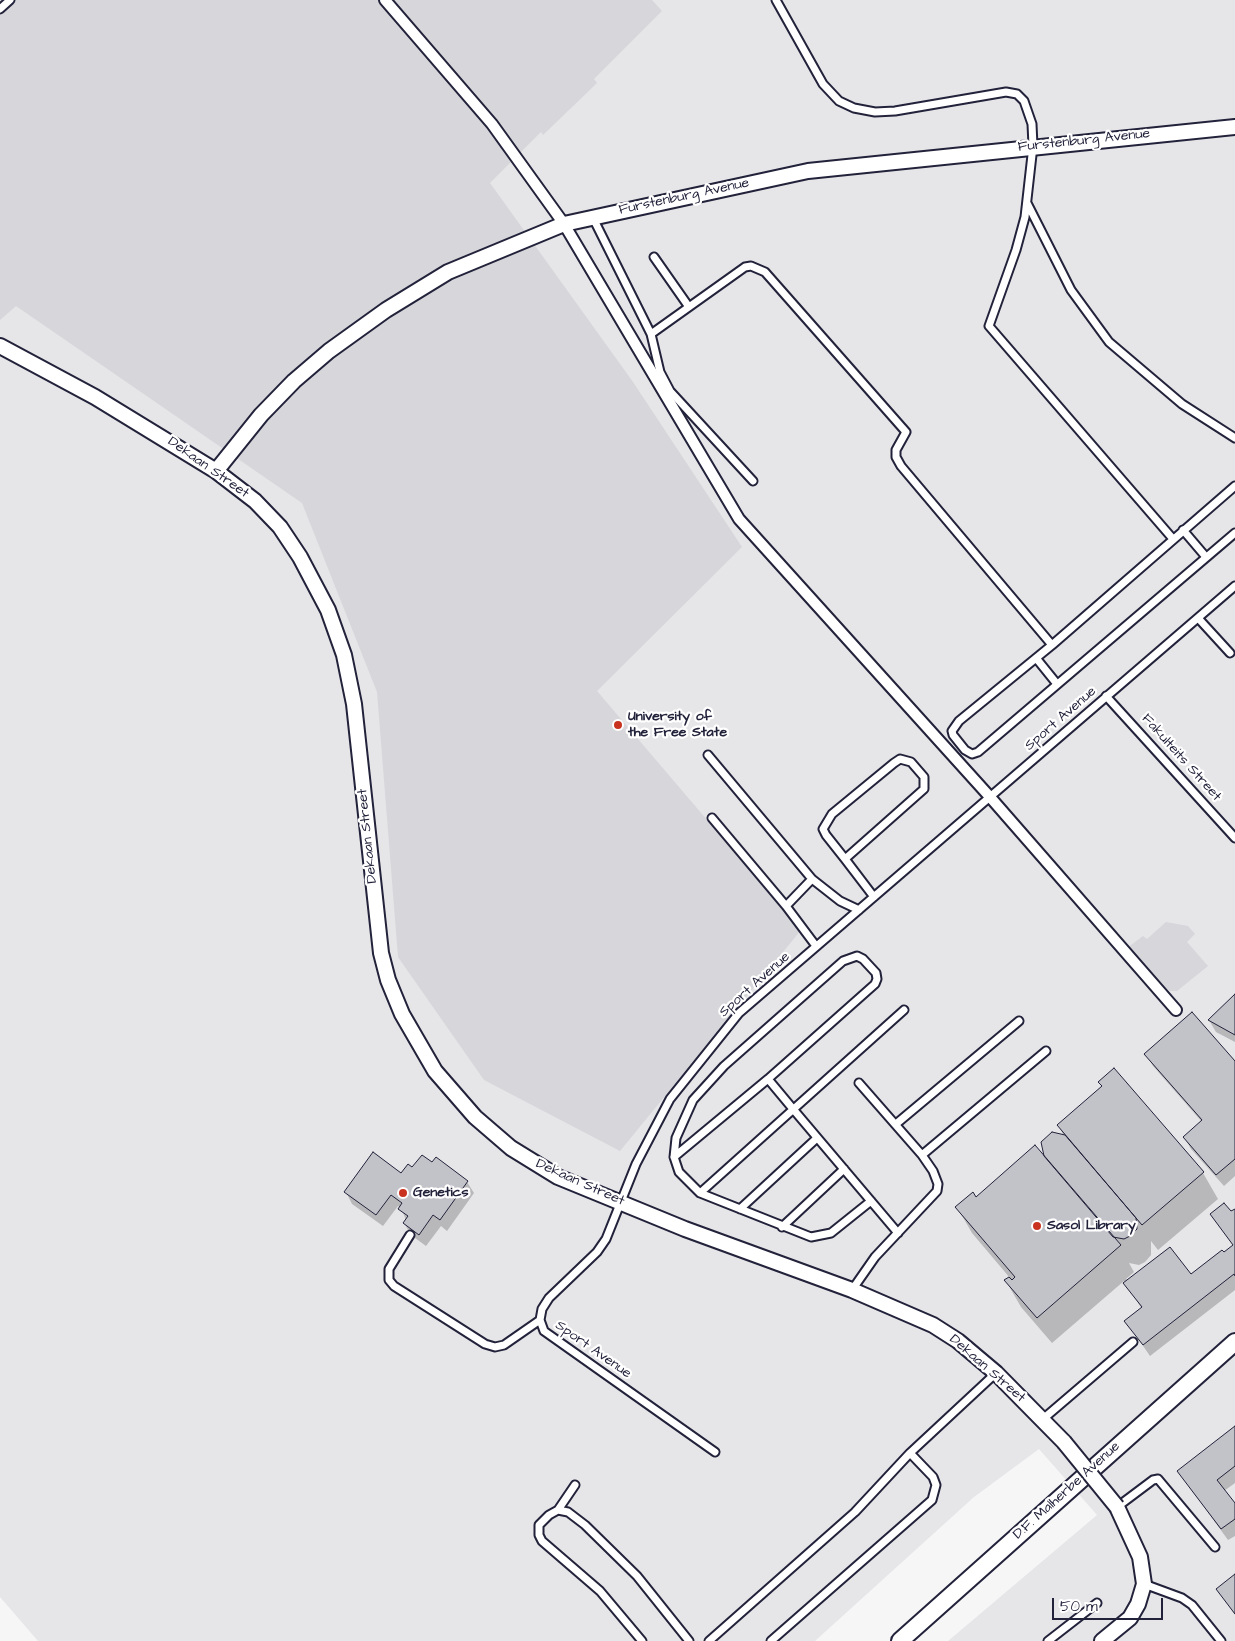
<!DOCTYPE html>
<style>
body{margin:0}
#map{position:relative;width:1235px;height:1641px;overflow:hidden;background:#f6f6f7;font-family:"Architects Daughter",sans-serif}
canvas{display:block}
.scale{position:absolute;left:1052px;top:1598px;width:111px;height:22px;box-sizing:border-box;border:2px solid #22223b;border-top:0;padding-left:6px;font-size:15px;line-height:18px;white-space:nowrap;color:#22223b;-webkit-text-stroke:4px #fff;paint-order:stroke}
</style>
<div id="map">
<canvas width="1235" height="1641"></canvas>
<div class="scale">50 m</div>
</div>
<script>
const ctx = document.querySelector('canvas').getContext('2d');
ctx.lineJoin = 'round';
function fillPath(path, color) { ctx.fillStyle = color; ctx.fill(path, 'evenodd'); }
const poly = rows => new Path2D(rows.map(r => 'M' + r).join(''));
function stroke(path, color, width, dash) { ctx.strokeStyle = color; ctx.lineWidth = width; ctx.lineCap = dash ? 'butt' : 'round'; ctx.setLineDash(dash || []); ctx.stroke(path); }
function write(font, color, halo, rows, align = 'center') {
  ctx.font = font + ' "Architects Daughter",sans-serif'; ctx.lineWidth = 4.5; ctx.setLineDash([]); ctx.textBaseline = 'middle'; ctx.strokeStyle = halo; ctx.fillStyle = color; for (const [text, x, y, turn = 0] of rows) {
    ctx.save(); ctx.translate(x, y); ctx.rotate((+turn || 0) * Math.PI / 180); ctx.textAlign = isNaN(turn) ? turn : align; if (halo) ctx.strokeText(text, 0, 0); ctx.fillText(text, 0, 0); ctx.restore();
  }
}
const built = poly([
 [0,0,1235,0,1235,1641,948,1641,1097,1515,1039,1449,974,1497,815,1641,38,1641,0,1597]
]);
const green = poly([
 [0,0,652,0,662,11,594,79,597,83,543,135,541,132,490,183,633,382,742,547,597,691,801,930,620,1151,484,1080,398,957,377,692,302,503,16,306,0,320],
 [1166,922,1188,926,1195,934,1187,942,1208,966,1177,991,1170,991,1162,986,1127,948,1143,936,1147,939]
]);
const shadow = poly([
 [1235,998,1235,1042,1216,1032,1209,1020],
 [1146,1054,1235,1063,1235,1176,1224,1186,1191,1149,1184,1137,1202,1122,1153,1066],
 [1100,1082,1203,1173,1218,1199,1158,1250,1151,1241,1151,1255,1145,1262,1139,1265,1129,1263,1134,1272,1126,1279,1128,1281,1191,1276,1234,1246,1211,1214,1231,1213,1235,1210,1235,1290,1150,1356,1126,1321,1142,1309,1124,1281,1052,1343,1021,1307,1006,1281,1010,1278,972,1233,957,1207,1047,1160,1042,1142,1052,1133,1064,1136,1058,1125,1103,1087],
 [412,1168,467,1182,474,1193,447,1231,441,1226,426,1246,411,1235,404,1223,406,1220,401,1208,398,1206,383,1226,352,1204,346,1192,401,1175],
 [1235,1428,1235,1483,1224,1491,1235,1505,1235,1536,1228,1540,1178,1471],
 [1235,1576,1235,1615,1217,1589]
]);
const building = poly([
 [1235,994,1235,1035,1208,1020,1235,994],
 [1192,1012,1235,1061,1235,1159,1216,1175,1183,1137,1202,1120,1144,1054,1192,1012],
 [1114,1068,1204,1172,1142,1225,1057,1125,1102,1086,1098,1082,1114,1068],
 [1052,1132,1065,1135,1136,1218,1137,1229,1130,1236,1124,1239,1113,1237,1044,1156,1041,1142,1052,1132],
 [1035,1145,1121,1245,1037,1318,1004,1280,1009,1277,1012,1280,1015,1277,955,1207,973,1192,976,1197,1035,1145],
 [373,1152,401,1173,408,1164,412,1167,422,1155,432,1162,436,1157,468,1181,440,1220,433,1215,419,1235,403,1223,408,1216,398,1209,402,1203,391,1195,376,1215,344,1192,373,1152],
 [1224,1203,1231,1211,1235,1209,1235,1276,1234,1274,1143,1345,1124,1321,1142,1307,1123,1283,1170,1247,1191,1274,1222,1250,1224,1252,1233,1245,1210,1214,1224,1203],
 [1235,1426,1235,1466,1217,1480,1235,1503,1235,1519,1221,1529,1177,1471,1235,1426],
 [1235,1574,1235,1614,1216,1589,1235,1574]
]);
const service = poly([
 [776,0,823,84,839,101,854,108,875,112,895,111,1006,92,1017,94,1024,101,1032,124,1033,146,1025,217,1016,250,989,326,1173,539],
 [0,9,10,0],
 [1027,203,1071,290,1109,342,1182,404,1235,438],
 [593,218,651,334,660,372,670,391,753,481],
 [654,257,689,307],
 [651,334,745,267,751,266,765,272,906,432,896,450,896,457,901,466,1052,645],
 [1235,486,1052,645,959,721,952,731,953,735,965,750,972,754,978,752,1235,533],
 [1183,530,1206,557],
 [1198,618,1230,653],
 [1036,658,1057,684],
 [1106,696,1235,838],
 [708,755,812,879],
 [712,818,786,906],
 [845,859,924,789,924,777,911,762,900,759,894,763,832,814,823,829,826,835,845,859,874,897],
 [816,946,786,906,812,879,840,901,859,910],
 [896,1124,1019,1021],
 [922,1155,1046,1051],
 [674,1157,768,1079],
 [700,1193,904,1010],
 [871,1201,831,1233,811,1237,700,1193,679,1172,674,1157,676,1138,693,1100,724,1066,843,961,857,956,863,959,876,973,877,979,875,984,768,1079,793,1109,898,1233],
 [740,1209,817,1138],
 [782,1227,844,1169],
 [410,1235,389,1269,389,1280,394,1286,485,1344,495,1347,504,1345,540,1320],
 [852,1290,875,1257,937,1191,938,1184,933,1171,922,1155,859,1083],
 [1043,1419,1133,1342],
 [715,1452,544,1331,540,1320,542,1309,549,1298,597,1252,606,1239,636,1164,670,1099,739,1013,1235,586],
 [1117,1507,1153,1480,1158,1479,1215,1547],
 [558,1510,575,1485],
 [1144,1584,1182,1598,1192,1605,1221,1641],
 [642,1641,600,1591,542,1541,539,1535,539,1525,549,1515,558,1510,568,1512,585,1525,637,1576,689,1641],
 [709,1641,855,1512,910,1453,996,1373],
 [771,1641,932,1500,936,1485,933,1477,910,1453],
 [1048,1641,1097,1603]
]);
const pedestrian = poly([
 [385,0,492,124,564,224,739,519,990,797,1176,1010]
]);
const minor = poly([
 [0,346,95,397,216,471,255,501,280,527,300,557,328,610,344,655,354,704,381,953,388,980,402,1014,435,1071,475,1117,511,1148,558,1177,685,1229,852,1290,933,1325,958,1341,996,1373,1064,1442],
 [216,471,261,415,294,381,329,351,386,310,448,272,564,224,808,171,1235,127],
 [1102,1641,1130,1618,1138,1604,1144,1584,1140,1557,1117,1507]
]);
const tertiary = poly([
 [900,1641,1235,1342]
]);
const minorBridge = poly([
 [1064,1442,1117,1507]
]);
const markers = [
 [618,725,5,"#c8321e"],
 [403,1193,5,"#c8321e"],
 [1037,1226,5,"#c8321e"]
];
const streetNames = [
 ["Furstenburg Avenue",1084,141,-6],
 ["Furstenburg Avenue",684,197,-12],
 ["Dekaan Street",208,468,35],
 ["Sport Avenue",1061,719,-41],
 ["Fakulteits Street",1181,758,48],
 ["Dekaan Street",368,836,-96],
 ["Sport Avenue",755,985,-42],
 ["Dekaan Street",580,1183,24],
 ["Sport Avenue",593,1350,35],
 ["Dekaan Street",987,1369,41],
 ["D.F. Malherbe Avenue",1067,1491,-42]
];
const poiNames = [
 ["University of",628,717],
 ["the Free State",628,733],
 ["Genetics",413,1193],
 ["Sasol Library",1047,1226]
];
fillPath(built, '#e6e6e9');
fillPath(green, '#d7d7db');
fillPath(shadow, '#0003');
fillPath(building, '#c2c2c9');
stroke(building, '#22223b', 1);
stroke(service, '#22223b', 11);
stroke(pedestrian, '#22223b', 14);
stroke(minor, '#22223b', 18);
stroke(tertiary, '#22223b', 20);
stroke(service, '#fff', 7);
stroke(pedestrian, '#fff', 10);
stroke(minor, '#fff', 14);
stroke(tertiary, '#fff', 16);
stroke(minorBridge, '#22223b', 18, []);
stroke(minorBridge, '#fff', 14);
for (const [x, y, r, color] of markers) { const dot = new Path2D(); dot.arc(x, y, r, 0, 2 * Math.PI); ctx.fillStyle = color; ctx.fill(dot); stroke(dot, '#fff', 2); }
write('14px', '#22223b', '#fff', streetNames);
write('bold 14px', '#22223b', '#fff', poiNames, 'left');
</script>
